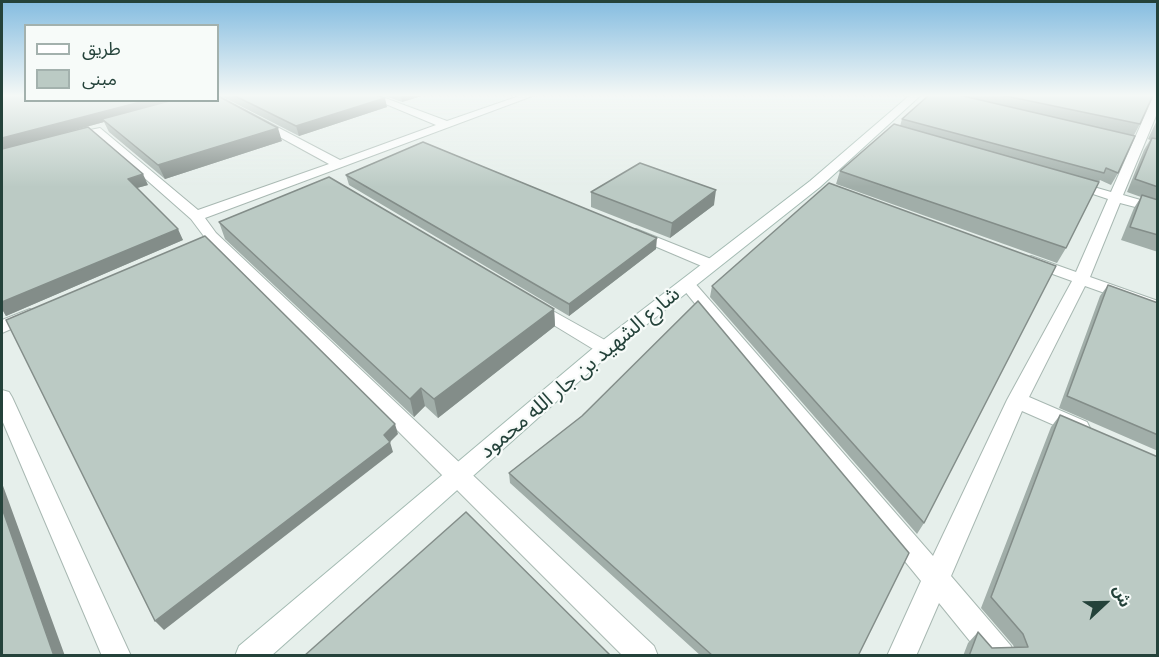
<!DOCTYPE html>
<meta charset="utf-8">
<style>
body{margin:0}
#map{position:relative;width:1159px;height:657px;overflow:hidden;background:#e6efeb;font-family:"Fira Sans Condensed","Noto Sans Arabic",sans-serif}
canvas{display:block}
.frame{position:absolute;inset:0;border:3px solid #24423a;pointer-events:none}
.legend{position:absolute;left:24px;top:24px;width:195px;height:78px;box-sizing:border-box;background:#f7fbf9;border:2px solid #a3b1ad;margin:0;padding:8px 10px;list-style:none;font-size:18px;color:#24423a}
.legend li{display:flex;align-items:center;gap:12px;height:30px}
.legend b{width:30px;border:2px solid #a3b1ad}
.north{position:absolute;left:1075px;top:573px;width:60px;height:60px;-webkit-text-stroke:4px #f7fbf9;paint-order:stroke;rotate:68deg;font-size:16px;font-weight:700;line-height:24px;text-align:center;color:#24423a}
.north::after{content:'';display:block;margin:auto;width:21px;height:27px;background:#24423a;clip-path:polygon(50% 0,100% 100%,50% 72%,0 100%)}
</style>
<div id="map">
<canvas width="1159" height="657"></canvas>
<div class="frame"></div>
<ul class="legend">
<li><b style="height:8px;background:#fff"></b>طريق</li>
<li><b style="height:16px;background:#bbcac4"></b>مبنى</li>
</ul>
<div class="north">ش</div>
</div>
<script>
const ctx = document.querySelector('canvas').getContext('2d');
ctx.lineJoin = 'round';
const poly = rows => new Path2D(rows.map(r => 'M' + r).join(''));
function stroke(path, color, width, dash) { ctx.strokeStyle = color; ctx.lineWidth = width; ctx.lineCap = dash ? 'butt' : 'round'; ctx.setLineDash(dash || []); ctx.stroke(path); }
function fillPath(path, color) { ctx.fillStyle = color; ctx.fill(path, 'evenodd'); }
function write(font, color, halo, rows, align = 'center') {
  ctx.font = font + ' "Fira Sans Condensed","Noto Sans Arabic",sans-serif'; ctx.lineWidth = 4.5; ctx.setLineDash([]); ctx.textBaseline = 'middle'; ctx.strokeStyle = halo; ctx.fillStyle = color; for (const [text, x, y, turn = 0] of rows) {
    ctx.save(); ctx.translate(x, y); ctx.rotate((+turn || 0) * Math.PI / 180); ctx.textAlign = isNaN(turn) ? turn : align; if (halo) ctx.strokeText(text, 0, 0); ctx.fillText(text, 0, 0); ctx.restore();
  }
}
const street = poly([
 [364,95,377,95,447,121,522,95,535,95,205,218,216,233,654,646,658,656,623,656,206,239,191,219,90,130,100,128,198,210,329,164,214,101,218,100,218,96,340,160,436,125,364,95],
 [1154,95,1158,95,1158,111,1123,195,1158,205,1158,213,1120,203,1090,277,1158,301,1158,312,1085,286,1029,397,1087,422,1090,428,1087,434,1079,436,1022,411,951,576,1011,646,1015,656,982,656,939,603,916,656,887,656,921,581,679,284,681,281,693,281,933,556,1007,400,1072,281,1025,264,1023,261,1031,256,1076,272,1108,199,1066,185,1073,181,1111,192,1154,95],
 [636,229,716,261,718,264,710,269,704,267,631,236,629,233,631,230,636,229],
 [535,301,612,344,614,348,612,352,598,352,529,310,526,306,535,301],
 [30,309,39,314,36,318,2,333,2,320,30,309],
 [2,390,9,392,12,397,131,656,102,656,2,420,2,390]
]);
const secondary = poly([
 [910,95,921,95,820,187,612,352,271,656,235,656,239,646,598,344,810,181,910,95]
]);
const wall = poly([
 [2,95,282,141,165,179,109,132,104,122,38,140,148,185,137,188,183,240,6,316,2,309],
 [219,95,376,95,387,107,299,136],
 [382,95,425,95,402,102],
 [929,95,1153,95,1140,124,1134,135,1118,173,1111,185,1100,180,1066,248,1057,263,836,184,840,171,900,126,902,119],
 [1158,118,1158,252,1121,240,1134,208,1141,197,1127,192,1144,150,1150,140,1148,139],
 [346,175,656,249,569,316,349,185],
 [591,192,714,205,670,238,591,207],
 [219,222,554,309,555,326,438,418,425,406,414,417,225,239],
 [1108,285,1158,303,1158,451,1059,408,1100,296],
 [712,286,924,523,917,534,710,297],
 [1060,415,1158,656,963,656,968,643,978,632,992,648,1014,647,1013,645,981,608,1051,427],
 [582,416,858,656,701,656,510,483,509,473]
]);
const shadedWall = poly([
 [401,95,425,95,402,102],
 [385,98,387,107,299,136,296,126],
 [148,100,185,100,102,119,104,122,2,150,2,138],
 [278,128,282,141,165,179,158,165],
 [143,174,148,185,133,189,128,179],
 [716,190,714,205,670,238,672,223],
 [178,229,183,240,6,316,2,309,2,302],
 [657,238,656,249,569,316,569,304],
 [554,309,555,326,438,418,434,399],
 [421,388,425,406,414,417,410,399],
 [395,424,398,434,390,442,393,452,164,630,155,621,384,435],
 [2,483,65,656,54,656,2,508]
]);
const building = poly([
 [2,95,26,95,26,100,148,100,2,138,2,95],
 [233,95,376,95,385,98,296,126,233,95],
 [929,95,959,95,1135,136,1118,173,1106,168,1104,173,902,119,929,95],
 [1001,95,1153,95,1140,124,1001,95],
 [218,96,278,128,158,165,102,119,173,100,218,100,218,96],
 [894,124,1099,182,1066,248,840,171,894,124],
 [88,127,143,174,128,179,178,229,2,302,2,149,88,127],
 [1152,138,1158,139,1158,187,1135,179,1152,138],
 [423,142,657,238,569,304,346,175,423,142],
 [640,163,716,190,672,223,591,192,640,163],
 [329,177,554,309,434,399,421,388,410,399,219,222,329,177],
 [829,183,1056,266,924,523,712,286,829,183],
 [1142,195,1158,200,1158,235,1130,227,1142,195],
 [205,236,395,424,384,435,390,442,155,621,6,320,205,236],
 [1108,285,1158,303,1158,435,1067,396,1108,285],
 [698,301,909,553,858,656,713,656,509,473,582,416,698,301],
 [1060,415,1158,457,1158,656,969,656,978,632,992,648,1028,647,1023,634,991,597,1060,415],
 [2,508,54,656,2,656,2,508],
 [466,512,611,656,304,656,466,512]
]);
const streetNames = [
 ["شارع الشهيد بن جار الله محمود",580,373,-40]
];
stroke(street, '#a8b8b2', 2);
stroke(secondary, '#a4bbb3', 2);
fillPath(street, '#fff');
fillPath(secondary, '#fff');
fillPath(wall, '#a1aea9');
fillPath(shadedWall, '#838d89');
fillPath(building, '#bbcac4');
stroke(building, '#838d89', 1.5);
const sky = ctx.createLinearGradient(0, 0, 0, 187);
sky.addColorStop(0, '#84bce0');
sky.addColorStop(0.51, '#f4f8f6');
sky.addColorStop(1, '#f4f8f600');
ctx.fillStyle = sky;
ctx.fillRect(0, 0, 1159, 187);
write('21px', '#24423a', '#f7fbf9', streetNames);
</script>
